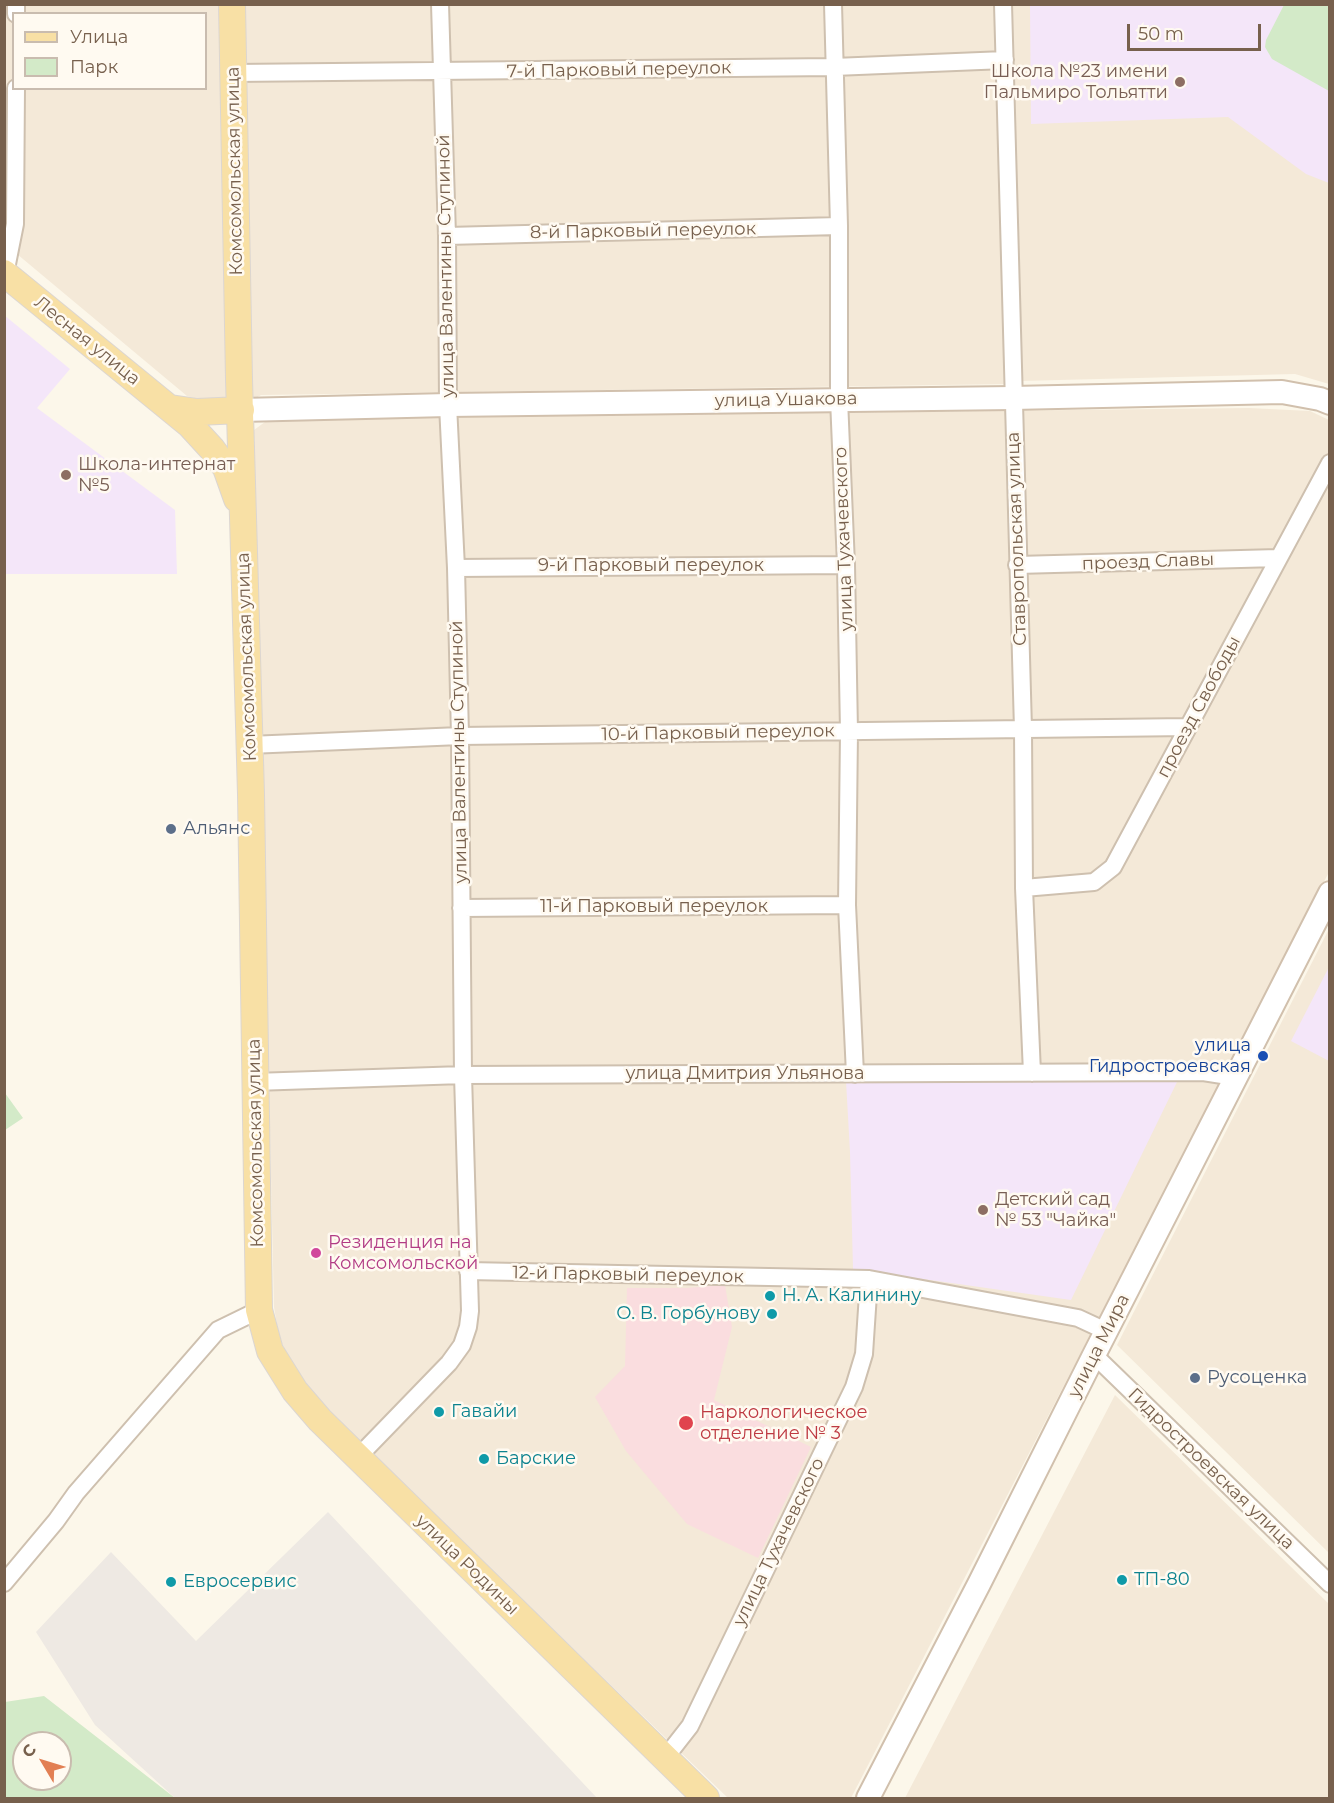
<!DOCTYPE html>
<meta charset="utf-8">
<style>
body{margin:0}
#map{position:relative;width:1334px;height:1803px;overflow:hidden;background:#fcf7ea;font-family:Montserrat,sans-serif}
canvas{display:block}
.frame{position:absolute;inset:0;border:6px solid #77604d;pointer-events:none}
.legend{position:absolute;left:12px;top:12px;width:195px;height:78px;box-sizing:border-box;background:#fffaf1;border:2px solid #c9bcaf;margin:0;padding:8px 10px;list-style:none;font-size:18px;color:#77604d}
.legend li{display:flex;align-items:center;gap:12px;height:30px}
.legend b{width:30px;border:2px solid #c9bcaf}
.north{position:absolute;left:12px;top:1731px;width:60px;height:60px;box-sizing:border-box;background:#fffaf1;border:2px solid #c9bcaf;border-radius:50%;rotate:308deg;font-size:16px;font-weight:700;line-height:24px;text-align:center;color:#77604d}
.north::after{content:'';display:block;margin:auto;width:21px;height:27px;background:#e27f53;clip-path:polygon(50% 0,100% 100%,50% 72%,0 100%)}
.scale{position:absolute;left:1127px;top:24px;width:134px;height:27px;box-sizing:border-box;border:3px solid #77604d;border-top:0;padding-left:8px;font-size:18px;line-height:21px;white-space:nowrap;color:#77604d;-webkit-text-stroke:4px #fffaf1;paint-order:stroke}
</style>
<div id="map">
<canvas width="1334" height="1803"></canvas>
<div class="frame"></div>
<ul class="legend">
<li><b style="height:8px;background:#f8e0a5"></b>Улица</li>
<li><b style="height:16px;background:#d3eac8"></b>Парк</li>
</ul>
<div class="north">С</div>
<div class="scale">50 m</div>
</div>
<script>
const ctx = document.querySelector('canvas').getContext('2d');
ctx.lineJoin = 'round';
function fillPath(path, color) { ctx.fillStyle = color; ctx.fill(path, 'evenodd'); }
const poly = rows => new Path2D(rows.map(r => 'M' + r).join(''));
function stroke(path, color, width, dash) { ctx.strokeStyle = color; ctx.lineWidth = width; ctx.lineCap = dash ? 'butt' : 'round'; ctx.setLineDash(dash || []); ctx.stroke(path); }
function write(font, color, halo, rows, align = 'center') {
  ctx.font = font + ' Montserrat,sans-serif'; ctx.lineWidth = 5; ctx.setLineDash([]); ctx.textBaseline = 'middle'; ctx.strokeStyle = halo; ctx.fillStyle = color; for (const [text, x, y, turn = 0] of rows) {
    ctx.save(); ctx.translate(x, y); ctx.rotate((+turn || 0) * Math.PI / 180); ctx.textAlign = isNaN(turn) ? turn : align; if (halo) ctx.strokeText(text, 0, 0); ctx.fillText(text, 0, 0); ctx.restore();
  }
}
const residential = poly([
 [4,5,221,5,235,410,187,396,5,244],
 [14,14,206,14,206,88,14,88],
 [236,5,997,5,1007,384,261,395,243,406],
 [1009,5,1329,5,1329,384,1295,374,1020,381],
 [1249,408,1310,411,1329,420,1329,872,851,1798,728,1798,339,1423,307,1389,293,1368,279,1337,274,1307,254,430,269,419],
 [1329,929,1329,1553,1117,1345],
 [1115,1395,1329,1604,1329,1798,905,1798]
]);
const industrial = poly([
 [328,1512,597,1798,175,1798,95,1725,36,1632,111,1552,196,1641]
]);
const education = poly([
 [1030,5,1329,5,1329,183,1306,174,1228,117,1031,124],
 [4,315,70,369,37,408,175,510,177,574,5,574],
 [1329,967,1330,1061,1329,1061,1291,1041],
 [846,1081,1177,1082,1071,1300,853,1269,850,1152]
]);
const medical = poly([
 [725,1285,732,1327,714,1400,811,1447,758,1558,687,1524,626,1451,595,1397,625,1366,627,1288,686,1288]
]);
const green = poly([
 [1328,4,1330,5,1329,91,1272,59,1265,47,1266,40,1284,5],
 [5,1093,23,1118,5,1130,4,1130],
 [44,1696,175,1798,5,1798,5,1702],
 [24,1743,60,1743,60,1779,24,1779]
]);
const street = poly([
 [833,4,839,226,839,399,846,565,849,732,847,905,855,1074],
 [1003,4,1023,729,1024,888,1032,1073],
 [16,14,16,4],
 [233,73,834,67,1005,60],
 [447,236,839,226],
 [5,274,15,224,16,88],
 [1017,565,1278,558],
 [456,568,846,565],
 [249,745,460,736,1188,727],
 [1024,888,1094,882,1113,867,1330,463],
 [461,908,847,905],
 [254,1082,463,1075,1203,1072,1235,1077],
 [468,1271,869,1279,1078,1318,1106,1331],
 [1094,1355,1330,1584],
 [357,1458,449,1363,462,1345,468,1327,470,1311,463,1075,460,736,456,568,448,405,447,236,440,4],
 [4,1583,56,1521,76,1493,218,1330,259,1310],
 [665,1758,690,1726,854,1387,864,1354,869,1279]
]);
const secondary = poly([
 [241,410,448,405,1013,398,1282,392,1320,399,1330,403],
 [868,1798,979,1584,1094,1355,1330,893]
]);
const primary = poly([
 [232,4,239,379,251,794,259,1310,270,1351,295,1391,320,1420,706,1798],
 [4,273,190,425,212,449,226,468,237,499],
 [170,408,197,412,241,410]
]);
const markers = [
 [1180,82,6,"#8d6e63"],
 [66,475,6,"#8d6e63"],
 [171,829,6,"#5c6f8a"],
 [1263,1056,6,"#1a4fb4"],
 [983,1210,6,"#8d6e63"],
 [316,1253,6,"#d1479c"],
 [770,1296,6,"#0f9aa8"],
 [772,1314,6,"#0f9aa8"],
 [1195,1378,6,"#5c6f8a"],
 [439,1412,6,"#0f9aa8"],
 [686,1423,8,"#e0444e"],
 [484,1459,6,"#0f9aa8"],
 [1122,1580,6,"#0f9aa8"],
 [171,1582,6,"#0f9aa8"]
];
const streetNames = [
 ["7-й Парковый переулок",619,70,-1],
 ["Комсомольская улица",235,171,-91],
 ["8-й Парковый переулок",643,231,-1],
 ["улица Валентины Ступиной",446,266,-91],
 ["Лесная улица",87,341,39],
 ["улица Ушакова",786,400,-1],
 ["улица Тухачевского",844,539,-92],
 ["Ставропольская улица",1017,539,-92],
 ["проезд Славы",1148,562,-2],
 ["9-й Парковый переулок",651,566],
 ["Комсомольская улица",247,657,-92],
 ["проезд Свободы",1199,707,-62],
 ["10-й Парковый переулок",718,733,-1],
 ["улица Валентины Ступиной",459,752,-91],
 ["11-й Парковый переулок",654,907],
 ["улица Дмитрия Ульянова",745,1074],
 ["Комсомольская улица",256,1143,-91],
 ["12-й Парковый переулок",628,1275,1],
 ["улица Мира",1099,1346,-63],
 ["Гидростроевская улица",1211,1469,44],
 ["улица Тухачевского",779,1542,-64],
 ["улица Родины",467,1565,44]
];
const educationNames = [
 ["Школа №23 имени",1168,72,"right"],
 ["Пальмиро Тольятти",1168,93,"right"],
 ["Школа-интернат",78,465],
 ["№5",78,486],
 ["Детский сад",995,1200],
 ["№ 53 \"Чайка\"",995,1221]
];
const serviceNames = [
 ["Альянс",183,829],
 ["Русоценка",1207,1378]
];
const transitNames = [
 ["улица",1251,1046],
 ["Гидростроевская",1251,1067]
];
const hotelNames = [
 ["Резиденция на",328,1243],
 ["Комсомольской",328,1264]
];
const cultureNames = [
 ["Н. А. Калинину",782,1296],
 ["О. В. Горбунову",760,1314,"right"],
 ["Гавайи",451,1412],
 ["Барские",496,1459],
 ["ТП-80",1134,1580],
 ["Евросервис",183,1582]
];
const healthNames = [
 ["Наркологическое",700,1413],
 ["отделение № 3",700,1434]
];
fillPath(residential, '#f4e9d8');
fillPath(industrial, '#eee9e3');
fillPath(education, '#f4e6f9');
fillPath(medical, '#fadddf');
fillPath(green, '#d3eac8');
stroke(street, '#cec0af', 20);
stroke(secondary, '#d1c0ad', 26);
stroke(primary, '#dcd6d1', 28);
stroke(street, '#fff', 16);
stroke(secondary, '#fff', 22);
stroke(primary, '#f8e0a5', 26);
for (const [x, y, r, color] of markers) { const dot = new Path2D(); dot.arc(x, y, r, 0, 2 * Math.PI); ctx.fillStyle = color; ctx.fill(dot); stroke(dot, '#fffaf1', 2); }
write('18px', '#77604d', '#fffaf1', streetNames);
write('18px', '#785e54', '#fffaf1', educationNames, 'left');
write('18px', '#4e5e75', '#fffaf1', serviceNames, 'left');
write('18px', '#164399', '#fffaf1', transitNames, 'right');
write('18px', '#b23c85', '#fffaf1', hotelNames, 'left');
write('18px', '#0d838f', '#fffaf1', cultureNames, 'left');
write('18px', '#be3a42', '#fffaf1', healthNames, 'left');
</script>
